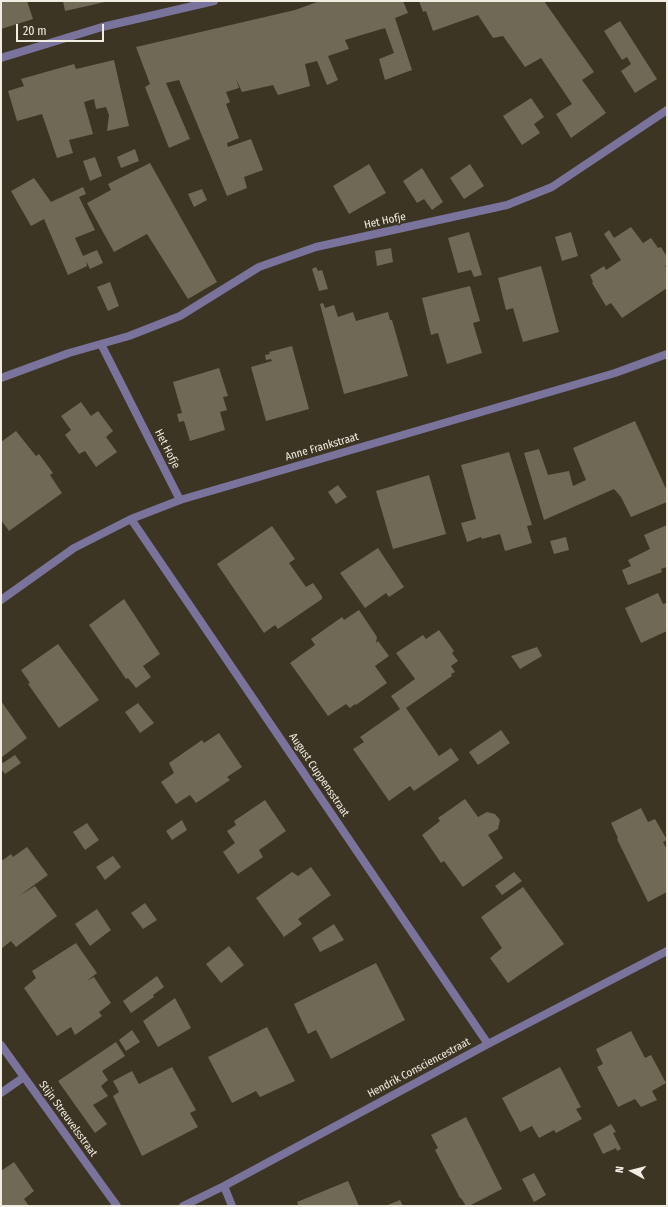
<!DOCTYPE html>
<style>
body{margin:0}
#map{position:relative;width:668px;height:1207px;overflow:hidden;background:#3c3524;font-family:"Fira Sans Condensed",sans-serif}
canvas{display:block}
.frame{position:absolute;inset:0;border:2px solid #f1ede2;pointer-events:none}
.north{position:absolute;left:612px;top:1151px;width:40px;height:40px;-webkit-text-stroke:3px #3c3524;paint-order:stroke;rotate:277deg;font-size:11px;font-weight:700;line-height:16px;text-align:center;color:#f1ede2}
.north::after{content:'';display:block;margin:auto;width:14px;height:18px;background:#f1ede2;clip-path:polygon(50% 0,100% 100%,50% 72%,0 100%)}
.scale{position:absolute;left:16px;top:24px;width:88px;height:18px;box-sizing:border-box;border:2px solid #f1ede2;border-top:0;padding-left:5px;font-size:12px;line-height:14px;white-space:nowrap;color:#f1ede2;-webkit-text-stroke:3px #3c3524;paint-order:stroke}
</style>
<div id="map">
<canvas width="668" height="1207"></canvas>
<div class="frame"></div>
<div class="north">N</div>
<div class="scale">20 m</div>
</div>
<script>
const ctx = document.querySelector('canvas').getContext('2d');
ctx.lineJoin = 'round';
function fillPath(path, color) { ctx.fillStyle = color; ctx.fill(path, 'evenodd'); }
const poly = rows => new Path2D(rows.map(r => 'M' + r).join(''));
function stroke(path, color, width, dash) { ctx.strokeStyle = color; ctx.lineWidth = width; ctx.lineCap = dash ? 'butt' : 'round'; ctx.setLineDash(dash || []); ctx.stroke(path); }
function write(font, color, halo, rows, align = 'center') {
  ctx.font = font + ' "Fira Sans Condensed",sans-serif'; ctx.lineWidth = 4; ctx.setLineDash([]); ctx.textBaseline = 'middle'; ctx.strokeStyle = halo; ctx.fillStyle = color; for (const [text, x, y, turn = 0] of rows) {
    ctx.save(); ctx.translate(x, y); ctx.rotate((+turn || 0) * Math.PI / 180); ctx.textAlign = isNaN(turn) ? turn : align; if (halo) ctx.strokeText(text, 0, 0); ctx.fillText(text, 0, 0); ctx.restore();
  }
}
const building = poly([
 [1,1,27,1,33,19,1,29],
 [63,1,105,1,105,2,65,11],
 [320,1,403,1,408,13,395,18,412,70,385,80,379,59,394,53,385,28,345,40,349,49,328,56,338,80,327,85,317,61,305,64,310,86,278,95,273,85,242,92,236,79,239,88,226,92,230,102,226,104,239,138,227,143,228,147,251,139,263,170,244,177,247,188,227,196,179,80,166,83,190,139,169,148,145,87,150,84,136,47,295,10],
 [419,1,544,1,594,72,582,80,606,113,571,138,556,114,572,104,541,58,525,67,503,36,493,38,478,15,433,31,426,11,423,12],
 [620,21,657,79,635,93,621,71,631,64,627,57,622,60,604,31],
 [114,60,129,126,107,131,109,115,106,107,96,109,94,99,84,102,93,134,69,140,73,153,57,158,42,114,17,121,8,91,24,86,21,79,74,64,76,69],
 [531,98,544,117,534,124,540,133,522,145,503,116],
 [135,149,139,161,121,168,117,157],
 [95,157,102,176,90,181,83,161],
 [150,163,217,282,188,299,147,234,114,252,87,203,111,190,108,184],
 [369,164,386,193,349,214,333,186],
 [470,164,484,186,464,199,450,178],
 [422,168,443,202,432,210,424,199,417,203,403,181],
 [34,178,51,202,83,187,86,194,79,197,95,230,75,238,83,256,97,250,103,263,90,269,86,261,87,266,68,275,44,219,31,226,11,191],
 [202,189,207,200,194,207,188,194],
 [631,227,643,243,651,238,658,248,661,247,667,257,667,265,665,266,667,269,667,288,622,318,611,303,606,306,592,283,593,282,590,275,604,266,606,270,621,260,604,234,609,230,614,238],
 [469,232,482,275,474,277,471,270,458,273,448,238],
 [571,232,578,256,562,261,555,237],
 [391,248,393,262,377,266,375,251],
 [541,266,559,332,523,342,513,308,506,310,498,278],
 [316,267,318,271,322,270,328,289,319,291,312,269],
 [110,282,119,306,108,311,97,287],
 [470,286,480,321,473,323,482,353,447,364,438,333,431,335,422,298],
 [323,303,325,308,334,305,338,317,353,312,356,321,388,312,390,320,392,320,408,376,344,394,320,304],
 [292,346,309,409,266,421,251,367,272,361,271,359,266,360,265,355,270,354,269,352],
 [219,368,228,396,223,397,227,410,220,412,225,430,190,441,184,421,179,422,177,414,182,413,173,382],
 [81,402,91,416,98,411,113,431,106,437,117,452,96,467,85,451,79,454,65,435,71,430,61,416],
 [635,421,667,491,667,502,631,517,621,497,614,489,544,520,524,453,539,449,548,475,569,471,573,486,586,480,573,448],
 [16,431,36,456,39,454,53,473,50,475,62,493,9,531,1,520,1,442],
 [509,452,532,525,527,526,532,543,505,551,500,534,482,539,481,537,467,542,461,523,476,519,461,465],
 [429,475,446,534,393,549,376,491],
 [338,485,347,497,336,504,328,492],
 [667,525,667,567,661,569,662,572,628,585,622,570,631,566,628,560,650,549,644,535],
 [272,526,295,559,289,563,306,587,313,583,322,596,322,599,278,629,275,625,264,633,217,564],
 [566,537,569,550,554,554,550,541],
 [378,548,404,587,389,597,386,593,365,608,340,573],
 [658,593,663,604,667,603,667,631,641,643,625,608],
 [124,599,160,654,143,666,151,677,136,688,128,678,126,679,89,625],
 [359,610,377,637,376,643,378,641,389,656,375,666,387,683,356,705,355,704,350,708,346,704,328,716,290,663,315,645,311,639,342,617,344,620],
 [439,630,454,651,452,653,458,661,451,666,455,672,451,674,452,676,406,708,439,756,451,748,459,760,414,791,410,786,389,801,353,749,364,742,360,737,400,709,391,696,415,679,396,653,423,635,426,639],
 [58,644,99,700,59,728,28,684,30,683,21,670],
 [537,647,542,656,520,669,511,656],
 [1,701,27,738,2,757,1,756],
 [138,703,154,723,140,733,125,712],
 [501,730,510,743,478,765,469,752],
 [219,733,242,767,227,777,230,780,196,803,190,795,176,804,161,782,174,773,169,763,202,740,204,743],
 [15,755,21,763,5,774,1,769,1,761,3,763],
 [465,799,478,817,487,812,495,814,500,820,498,829,488,835,503,858,463,887,444,861,441,863,422,835,440,821,438,818],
 [265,800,286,831,259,850,263,857,238,874,223,852,235,843,227,831,236,825,234,821],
 [641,808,648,822,655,819,667,840,663,842,667,850,667,892,648,902,617,839,618,838,611,823],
 [182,820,187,830,172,840,166,831],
 [87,823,99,840,85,850,73,832],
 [27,847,48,875,19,896,35,886,57,916,16,947,11,941,1,949,1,858,3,860,11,854,13,857],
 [113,856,121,867,105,880,96,867],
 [311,867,331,895,298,919,302,924,284,937,256,898,292,872,298,876],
 [514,872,522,881,502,895,495,886],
 [523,887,564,944,508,983,490,958,502,948,481,917],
 [145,903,157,920,143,929,131,913],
 [97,909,111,930,90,946,75,924],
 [334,924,344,940,320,952,312,938],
 [76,943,97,973,87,981,94,977,111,1003,99,1012,102,1016,75,1035,71,1027,57,1036,24,988,36,978,32,971],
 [229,946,244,965,221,983,206,964],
 [376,963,405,1020,331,1059,316,1030,308,1034,294,1004],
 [157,976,164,987,153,995,154,997,131,1013,123,1001],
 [175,998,191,1028,158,1047,143,1021],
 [267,1027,295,1081,260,1097,256,1091,232,1103,208,1057],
 [132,1030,140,1042,126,1051,119,1040],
 [631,1031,645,1058,651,1055,666,1083,652,1091,657,1100,641,1107,635,1099,618,1107,597,1067,603,1064,596,1049],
 [116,1042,125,1056,102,1071,108,1080,101,1086,108,1096,93,1105,107,1124,95,1133,58,1081],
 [172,1067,196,1110,190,1113,198,1127,142,1156,113,1096,119,1092,113,1081,132,1071,139,1084],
 [560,1067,581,1107,576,1109,582,1119,556,1133,554,1130,539,1138,532,1126,520,1132,502,1098],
 [466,1117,502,1189,469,1206,466,1206,461,1198,460,1198,435,1150,438,1148,431,1135],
 [611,1124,616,1132,613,1133,621,1149,617,1151,616,1148,603,1154,593,1134],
 [14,1162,34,1191,24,1199,29,1206,1,1206,1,1171],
 [534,1173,546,1195,534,1202,522,1179],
 [348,1181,359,1206,299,1206,297,1202],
 [400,1200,403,1206,385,1206]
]);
const service = poly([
 [101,344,180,500],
 [1,378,69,353,129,336,180,316,259,267,316,247,507,205,552,187,667,110]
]);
const minor = poly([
 [1,58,102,27,214,1],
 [131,519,488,1044],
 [1,600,74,548,131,519,180,500,615,373,667,354],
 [1,1045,117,1206],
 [1,1093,24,1077],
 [224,1186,232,1206],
 [183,1206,224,1186,488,1044,667,951]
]);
const streetNames = [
 ["Het Hofje",385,221,-12],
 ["Anne Frankstraat",322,447,-16],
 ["Het Hofje",167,449,63],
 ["August Cuppensstraat",319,775,56],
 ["Hendrik Consciencestraat",419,1068,-28],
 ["Stijn Streuvelsstraat",68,1119,54]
];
fillPath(building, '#706956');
stroke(service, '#7a749c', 8);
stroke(minor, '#7a749c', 8);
write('11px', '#f1ede2', '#3c3524', streetNames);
</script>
